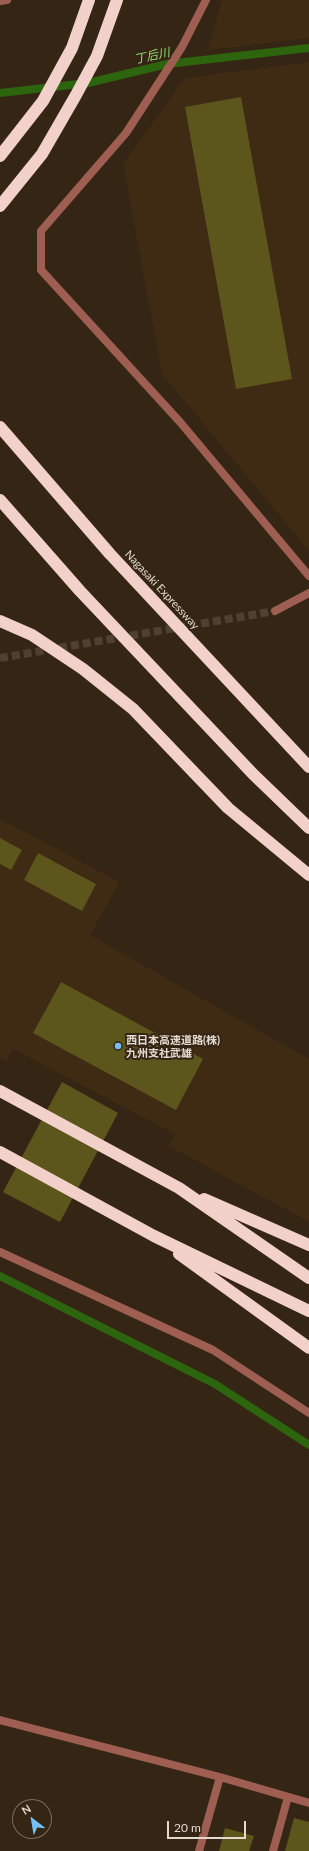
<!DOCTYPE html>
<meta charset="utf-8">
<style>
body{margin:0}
#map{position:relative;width:309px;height:1851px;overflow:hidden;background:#352514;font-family:Lato,sans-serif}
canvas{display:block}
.north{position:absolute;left:12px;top:1799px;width:40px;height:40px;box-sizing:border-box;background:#352514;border:1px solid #7b6d5e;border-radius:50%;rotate:329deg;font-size:11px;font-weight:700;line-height:16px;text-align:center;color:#e3d9ce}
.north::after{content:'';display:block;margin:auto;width:14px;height:18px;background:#76c0f7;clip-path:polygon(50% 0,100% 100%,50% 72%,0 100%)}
.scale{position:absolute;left:167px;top:1821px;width:79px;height:18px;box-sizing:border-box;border:2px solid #e3d9ce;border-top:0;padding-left:5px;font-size:12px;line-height:14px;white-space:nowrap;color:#e3d9ce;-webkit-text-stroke:3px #352514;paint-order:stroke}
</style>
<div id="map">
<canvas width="309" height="1851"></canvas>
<div class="north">N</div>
<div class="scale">20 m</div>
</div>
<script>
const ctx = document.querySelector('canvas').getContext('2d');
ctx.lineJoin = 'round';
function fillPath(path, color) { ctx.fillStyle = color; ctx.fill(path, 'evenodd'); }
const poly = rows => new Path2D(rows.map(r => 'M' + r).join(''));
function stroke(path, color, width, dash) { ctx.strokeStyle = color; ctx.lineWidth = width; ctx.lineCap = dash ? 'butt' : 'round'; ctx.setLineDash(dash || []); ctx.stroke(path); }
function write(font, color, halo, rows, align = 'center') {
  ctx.font = font + ' Lato,"Noto Sans JP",sans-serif'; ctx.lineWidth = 4; ctx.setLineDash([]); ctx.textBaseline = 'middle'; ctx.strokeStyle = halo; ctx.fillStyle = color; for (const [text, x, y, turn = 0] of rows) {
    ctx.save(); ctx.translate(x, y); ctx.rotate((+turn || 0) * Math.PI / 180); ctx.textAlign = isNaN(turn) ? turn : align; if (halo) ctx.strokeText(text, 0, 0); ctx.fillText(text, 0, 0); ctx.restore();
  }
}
const built = poly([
 [222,0,309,0,309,38,208,50],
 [309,62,309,551,162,374,123,164,185,78],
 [0,819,120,882,90,935,309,1059,309,1222,169,1146,175,1134,13,1049,6,1061,0,1058]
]);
const stream = poly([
 [0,93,88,83,167,64,309,48],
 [0,1276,215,1384,309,1445]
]);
const building = poly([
 [241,97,292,379,236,389,185,107],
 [0,838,22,850,11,870,0,864],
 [38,853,96,884,82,911,24,880],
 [61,982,203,1059,176,1110,33,1033],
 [62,1082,118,1113,60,1222,3,1192],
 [294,1818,309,1822,309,1851,285,1851],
 [225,1828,254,1836,249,1851,219,1851]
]);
const minorTunnel = poly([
 [0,658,275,611]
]);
const minor = poly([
 [206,0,182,47,126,133,41,231,41,270,180,422,309,576],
 [0,1,7,0],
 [275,611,309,593],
 [0,1252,213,1350,309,1413],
 [0,1720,220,1777,309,1803],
 [199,1851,220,1777],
 [273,1851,288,1797]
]);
const motorway = poly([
 [0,156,43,101,72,48,89,0],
 [0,206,42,154,76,95,97,56,117,0],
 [0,427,110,554,309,767],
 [0,500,80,591,253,774,309,828],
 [0,621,32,635,83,669,133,709,228,808,309,875],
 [0,1091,179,1188,309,1278],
 [0,1152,154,1236,309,1311],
 [204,1199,309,1245],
 [179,1254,309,1348]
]);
const markers = [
 [118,1046,4,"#76c0f7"]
];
const streetNames = [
 ["Nagasaki Expressway",162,590,47]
];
const poiNames = [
 ["西日本高速道路(株)",126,1040],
 ["九州支社武雄",126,1053]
];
const waterNames = [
 ["丁后川",152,56,-12]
];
fillPath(built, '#3f2a13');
stroke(stream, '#2d650e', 8);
fillPath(building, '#5c561c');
stroke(minorTunnel, '#4f4030', 8, [8, 4]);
stroke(minor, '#9e5f52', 8);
stroke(motorway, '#f2d1ca', 12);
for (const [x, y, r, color] of markers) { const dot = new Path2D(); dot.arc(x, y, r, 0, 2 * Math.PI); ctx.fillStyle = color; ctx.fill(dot); stroke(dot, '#352514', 1.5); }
write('11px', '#e3d9ce', '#352514', streetNames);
write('bold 11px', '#e3d9ce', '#352514', poiNames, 'left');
write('italic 12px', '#92de74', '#352514', waterNames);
</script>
